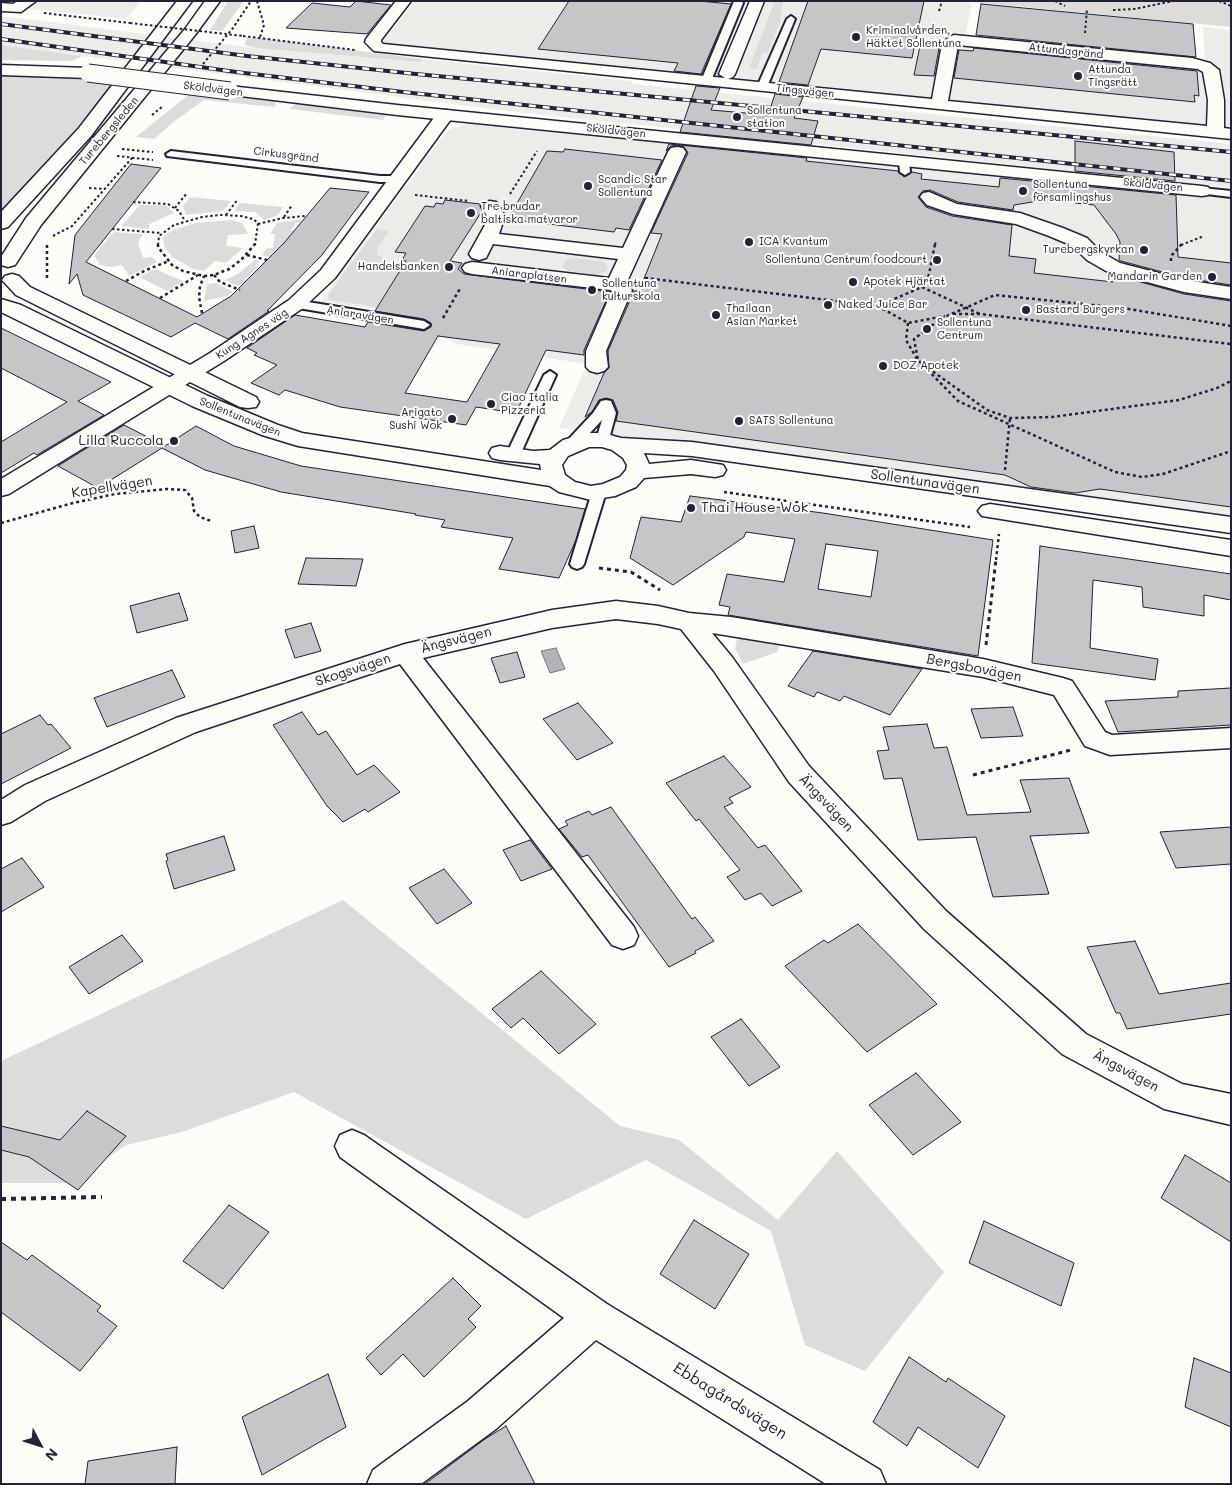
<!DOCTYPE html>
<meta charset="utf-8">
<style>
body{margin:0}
#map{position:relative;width:1232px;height:1485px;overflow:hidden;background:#fdfcf7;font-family:Mali,sans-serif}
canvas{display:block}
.frame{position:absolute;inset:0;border:2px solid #22223b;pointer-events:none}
.north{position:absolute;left:15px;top:1420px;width:50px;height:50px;-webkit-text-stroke:4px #fdfcf7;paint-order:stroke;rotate:130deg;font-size:14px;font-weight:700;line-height:20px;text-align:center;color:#22223b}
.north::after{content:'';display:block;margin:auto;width:18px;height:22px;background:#22223b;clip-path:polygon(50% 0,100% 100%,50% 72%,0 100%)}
</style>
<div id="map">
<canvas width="1232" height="1485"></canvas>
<div class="frame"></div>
<div class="north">N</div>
</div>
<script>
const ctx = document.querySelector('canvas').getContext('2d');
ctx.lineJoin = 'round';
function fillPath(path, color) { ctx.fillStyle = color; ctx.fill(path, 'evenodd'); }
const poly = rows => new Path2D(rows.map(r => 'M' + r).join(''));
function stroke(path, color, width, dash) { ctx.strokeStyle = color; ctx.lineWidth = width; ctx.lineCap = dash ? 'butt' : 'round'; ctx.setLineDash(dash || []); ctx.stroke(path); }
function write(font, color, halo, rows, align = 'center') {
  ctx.font = font + ' Mali,sans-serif'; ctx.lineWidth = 4; ctx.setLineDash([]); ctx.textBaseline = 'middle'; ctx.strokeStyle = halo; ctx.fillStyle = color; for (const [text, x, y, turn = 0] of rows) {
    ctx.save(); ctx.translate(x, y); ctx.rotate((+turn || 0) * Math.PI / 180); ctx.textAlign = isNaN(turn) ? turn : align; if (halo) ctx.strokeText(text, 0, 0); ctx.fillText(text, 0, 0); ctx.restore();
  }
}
const built = poly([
 [33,1,141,1,126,19,23,8],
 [415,1,951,1,972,3,965,38,1205,60,1203,27,1231,30,1231,130,381,43],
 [1,16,256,48,419,62,422,59,632,81,632,84,1231,144,1231,188,507,111,82,56,1,45],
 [468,123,1119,185,1231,198,1231,524,559,428,587,364,457,344,389,310,320,302,448,130]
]);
const green = poly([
 [228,1,244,1,222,31,210,30],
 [775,1,783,1,780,21,768,53,763,53,757,67,763,69,749,68],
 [961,1,1231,1,1231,27],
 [247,37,260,38,422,59,420,62,256,48,245,45],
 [1,45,82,56,72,61,1,60],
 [1,75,70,77,114,83,35,179,1,215],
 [193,91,270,101,275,101,276,105,274,107,204,100,172,123,154,139,136,137],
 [296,104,301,104,386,115,383,120,289,109],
 [190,197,231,201,223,211,186,215,183,206],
 [240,203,283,207,278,215,264,220,255,212,234,211],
 [140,205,166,205,174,213,149,224,149,229,121,226],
 [302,219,300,223,296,223,291,230,294,230,284,243,269,257,262,255,267,248,273,248,275,234,270,234,277,223],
 [231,220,242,223,248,234,228,235,226,246,243,248,226,263,215,261,204,271,193,269,172,257,164,246,163,237,173,230,196,223],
 [377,229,389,231,377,249,377,254,395,266,402,267,377,307,329,300,328,295],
 [114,232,143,234,138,243,143,258,152,257,157,262,129,276,122,265,111,267,100,265,94,255],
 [574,258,603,262,608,266,606,271,598,275,569,271,562,267,566,260],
 [255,260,260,261,255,266,258,267,245,280,248,281,238,286,225,280,238,274],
 [156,269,173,277,184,281,167,291,139,277],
 [216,283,233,292,227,296,204,301,207,284],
 [738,634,781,641,777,652,743,664,735,649],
 [343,900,620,1126,679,1140,778,1220,837,1151,944,1272,865,1371,805,1345,771,1231,646,1160,526,1219,294,1092,182,1132,126,1145,72,1183,1,1183,1,1061]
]);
const water = poly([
 [556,648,565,669,550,673,541,651,556,648]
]);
const building = poly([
 [356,1,391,5,367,34,286,28,312,3,350,7,356,1],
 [569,1,699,1,731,4,701,74,674,71,678,63,538,49,569,1],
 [808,1,924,1,912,58,821,49,808,85,779,82,808,1],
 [981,4,1193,24,1196,57,976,35,981,4],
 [920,46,939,48,934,76,914,75,920,46],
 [974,48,1197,71,1199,96,1194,95,1195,102,954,78,959,50,973,51,974,48],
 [696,86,720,88,711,110,768,115,775,94,803,97,794,118,818,121,811,145,680,132,696,86],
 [1075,141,1174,152,1175,181,1075,171,1075,141],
 [669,144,807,158,806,161,898,171,904,177,912,172,922,174,921,179,999,187,1000,178,1176,195,1178,257,1231,263,1231,285,1185,278,1121,261,1119,260,1120,242,1116,234,1094,205,1075,203,1075,195,1014,205,1013,210,958,202,930,190,923,191,918,197,926,207,952,216,1012,225,1009,256,1036,259,1034,273,1113,282,1115,275,1184,294,1231,301,1231,507,1100,489,1075,493,1031,487,1005,475,616,421,618,412,613,400,606,398,599,400,592,412,585,417,604,373,609,368,608,351,634,291,639,291,662,234,651,233,688,153,684,147,677,145,671,146,666,151,669,144],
 [565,149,662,160,629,230,616,228,614,232,508,219,547,151,563,152,565,149],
 [131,164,161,168,86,262,197,317,231,296,284,243,330,188,369,192,322,255,267,311,269,311,228,339,195,323,171,337,83,295,77,274,69,284,75,235,131,164],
 [445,200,480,204,482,211,450,261,462,263,458,269,464,274,610,292,584,350,584,355,546,350,516,413,476,407,466,425,340,407,285,390,279,395,251,383,277,365,254,355,257,353,247,348,295,315,365,327,368,322,424,331,431,327,431,323,424,319,375,311,406,261,402,260,406,253,395,252,425,206,434,207,436,203,443,204,445,200],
 [438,336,500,344,467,402,405,393,438,336],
 [1,328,111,382,78,401,104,415,37,455,34,453,1,473,1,442,67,402,1,368,1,328],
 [124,425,165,446,196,426,234,446,301,466,585,509,576,540,559,578,499,569,513,538,441,527,445,520,415,515,416,514,281,492,205,470,162,448,98,488,58,466,124,425],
 [690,496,823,513,993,540,978,656,728,615,730,607,719,605,727,574,784,582,795,539,746,532,744,537,673,585,630,558,641,517,681,522,690,496],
 [826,544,878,551,871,597,818,589,826,544],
 [254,526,259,548,235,553,231,531,254,526],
 [1040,546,1231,574,1231,600,1204,595,1204,616,1143,607,1142,587,1093,580,1090,648,1158,659,1155,680,1032,663,1040,546],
 [306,558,363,559,356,586,298,584,306,558],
 [179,593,188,620,137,633,130,606,179,593],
 [311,623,321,651,295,658,285,630,311,623],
 [813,651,922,669,890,715,844,696,840,701,817,692,814,697,788,686,813,651],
 [517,652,525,677,500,683,491,658,517,652],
 [172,670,185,697,107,727,94,698,172,670],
 [1231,688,1231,725,1118,732,1105,701,1178,697,1178,691,1231,688],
 [578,703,613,743,577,760,543,719,578,703],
 [1013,707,1023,736,981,738,971,709,1013,707],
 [302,712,318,735,326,731,357,775,374,765,400,792,368,812,365,809,343,822,327,806,273,725,302,712],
 [40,715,48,725,51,724,71,748,1,784,1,734,40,715],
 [927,724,934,748,947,747,967,815,1031,812,1020,780,1069,778,1089,833,1030,836,1049,894,993,897,976,837,918,840,902,778,884,779,877,751,889,750,883,727,927,724],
 [724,756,751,787,729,798,733,803,724,807,758,848,765,845,802,891,772,906,761,893,745,900,727,877,740,870,699,819,696,821,666,783,724,756],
 [611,807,692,919,695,917,714,941,695,951,696,953,669,967,588,855,582,857,559,829,568,825,565,821,589,811,592,815,611,807],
 [1231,827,1231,864,1176,868,1160,832,1231,827],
 [224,836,235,870,174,889,166,861,168,860,166,854,224,836],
 [530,840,552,869,521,881,503,850,530,840],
 [22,858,44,887,1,912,1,869,22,858],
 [444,869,472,903,437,924,409,888,444,869],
 [858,924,937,1004,867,1052,785,966,824,940,828,943,858,924],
 [122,935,143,961,89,994,69,967,122,935],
 [1135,941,1159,994,1231,983,1231,1014,1127,1029,1120,1013,1116,1013,1087,947,1135,941],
 [541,971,596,1024,559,1054,523,1018,511,1028,492,1009,541,971],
 [741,1019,780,1067,749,1086,711,1037,741,1019],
 [916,1073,961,1122,913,1155,869,1105,916,1073],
 [87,1111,126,1136,78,1190,29,1157,1,1150,1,1126,60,1140,87,1111],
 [1185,1155,1231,1183,1231,1242,1161,1198,1185,1155],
 [229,1205,269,1232,223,1289,183,1261,229,1205],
 [694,1220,749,1254,715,1309,660,1274,694,1220],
 [984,1221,1074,1263,1061,1306,969,1263,984,1221],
 [1,1242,27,1260,32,1255,101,1306,97,1311,117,1326,80,1371,1,1312,1,1242],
 [453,1278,481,1306,468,1319,476,1327,424,1377,403,1354,381,1375,366,1358,453,1278],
 [909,1357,946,1382,948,1378,1005,1416,978,1468,918,1427,907,1446,873,1422,909,1357],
 [1194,1358,1231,1373,1231,1427,1185,1407,1194,1358],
 [328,1374,346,1427,262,1475,242,1417,328,1374],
 [506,1426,535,1484,425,1484,485,1439,506,1426],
 [177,1447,175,1484,85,1484,88,1461,177,1447]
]);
const pathFar3 = poly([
 [257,1,264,25,260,37],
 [1055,1,1065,6],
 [1219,1,1231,6],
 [1113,10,1134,9,1174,1],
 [939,11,942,1],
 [44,13,130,23],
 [1085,33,1087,9],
 [243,36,355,50],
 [203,64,233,28,251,1],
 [152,115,163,106],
 [122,149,153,152],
 [117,156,153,160],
 [89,188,105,189],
 [510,194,537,151],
 [415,195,469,201],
 [133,202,168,204,179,211,185,221],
 [175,208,187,193],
 [226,215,238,199],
 [284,217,292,205],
 [258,224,283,218,306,216],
 [112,229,161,233],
 [53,236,72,226,132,158],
 [158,245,159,236,174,225,202,217,220,215,241,216,253,219,258,223,255,245],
 [935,245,936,241],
 [1181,245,1204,236]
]);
const pathFar2 = poly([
 [158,244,158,247,172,265,183,271,204,276,214,275,229,269,241,260,255,244],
 [47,245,47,278],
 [247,255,267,260],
 [1171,261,1171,256,1182,244],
 [214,275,220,282,240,290],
 [645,278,878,306,908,323,945,316],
 [126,281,146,270,169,261],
 [922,287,980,314],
 [160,298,198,275],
 [878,306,922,287,928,279,935,244],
 [202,313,199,297,200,286,204,276],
 [953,314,980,314,1231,344],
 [443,318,461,287],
 [908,323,906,340,917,359],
 [1231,326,1123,308,995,295,942,318,914,339,918,360,958,401,1115,472,1142,477,1163,474,1231,451],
 [928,368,987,410,1010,418,1052,417,1179,400,1217,388,1231,381],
 [1005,470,1010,418],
 [724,492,970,527],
 [1,523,73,503,115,494,167,489,185,490,192,498,194,511,200,517,211,521],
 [996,560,999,534]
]);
const pathFar1 = poly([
 [599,568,631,572,660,590],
 [986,645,996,559],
 [973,775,1071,750]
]);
const path = poly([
 [1,1199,102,1197]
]);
const lane = poly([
 [734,1,742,1,743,3,711,81,709,83,703,83,701,81,734,1],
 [791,16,795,19,767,87,765,89,759,89,757,87,787,19,791,16],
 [171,151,380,176,398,176,403,179,398,182,380,182,167,156,166,154,171,151],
 [904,157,909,160,910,172,905,175,900,172,899,160,904,157],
 [1202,188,1231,191,1231,197,1198,193,1197,191,1202,188],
 [296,300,424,321,430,325,424,329,292,307,290,304,292,301,296,300],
 [550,371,556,375,520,455,513,459,508,458,506,455,544,375,550,371],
 [606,400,611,401,616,413,608,443,603,444,596,440,602,420,576,448,566,448,564,445,566,442,593,413,601,401,606,400],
 [599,488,604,489,606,492,584,564,582,567,577,569,572,567,570,564,592,492,594,489,599,488]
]);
const street = poly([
 [18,1,36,1,21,12,1,11,1,3,13,4,18,1],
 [396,1,411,1,381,40,381,42,383,44,725,78,719,74,750,1,764,1,735,74,733,77,728,79,932,99,942,44,949,37,954,35,1192,58,1210,63,1219,70,1224,100,1224,128,1231,129,1231,139,374,51,365,42,366,39,396,1],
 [958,45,1198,69,1203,72,1208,100,1207,126,948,101,958,45],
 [445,110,451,111,453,115,451,119,335,278,303,308,224,361,9,494,1,496,1,479,210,353,289,300,321,270,439,111,445,110],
 [677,147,683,148,686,152,626,284,632,290,606,351,608,367,604,371,597,373,590,371,586,367,586,351,612,291,610,290,472,274,465,272,462,268,465,264,472,262,609,278,618,259,493,244,486,258,479,260,472,258,469,254,485,225,487,216,481,206,484,202,490,201,496,202,499,206,505,216,499,234,623,248,668,152,671,148,677,147],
 [929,192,957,204,1020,213,1063,228,1087,238,1101,252,1120,263,1185,280,1231,287,1231,299,1184,292,1106,271,1087,260,1073,246,1049,236,1016,224,953,214,927,205,920,197,923,193,929,192],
 [616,601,658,606,689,613,731,617,983,659,1063,678,1072,681,1105,732,1112,735,1231,728,1231,748,1110,755,1085,746,1054,695,983,677,712,633,732,657,809,766,946,911,1086,1034,1182,1084,1231,1094,1231,1125,1164,1109,1062,1054,924,929,789,782,714,671,681,629,658,624,616,619,552,628,423,658,634,927,638,936,634,945,623,949,612,945,400,664,196,732,45,801,11,822,1,825,1,800,25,785,176,718,405,644,552,610,616,601],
 [352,1130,364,1135,607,1304,880,1470,886,1484,826,1484,596,1340,496,1429,421,1484,367,1484,373,1470,468,1401,564,1318,340,1157,335,1146,340,1135,352,1130]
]);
const secondary = poly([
 [177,1,192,1,91,136,8,227,1,229,1,212,79,128,177,1],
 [205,1,220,1,195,35,41,225,15,265,8,267,1,265,1,257,26,218,185,29,205,1],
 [1,65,88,68,94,70,96,73,94,76,88,78,1,75,1,65],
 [230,86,397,105,1202,186,1208,187,1211,191,1208,195,1202,196,397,115,224,94,222,91,224,88,230,86],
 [12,274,19,276,30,287,256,397,259,402,256,407,248,408,240,407,16,295,2,280,5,276,12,274],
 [1,299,21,305,208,396,278,425,302,433,541,470,540,464,500,460,492,458,489,453,492,448,500,446,533,451,550,450,563,440,588,433,603,433,621,438,692,442,1231,517,1231,533,692,456,644,453,649,464,691,460,723,465,726,470,723,475,715,477,691,474,644,478,636,487,615,496,591,500,559,492,550,486,298,446,262,435,192,406,1,312,1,299],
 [589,447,602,447,612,450,623,458,627,465,626,470,620,477,603,484,591,486,575,482,565,475,562,465,568,456,589,447],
 [990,504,1231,540,1231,556,982,516,978,511,982,506,990,504]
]);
const rail = poly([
 [1,24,247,56,416,74,1231,152],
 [1,39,236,72,403,92,1231,181]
]);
const pathBridge = poly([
 [130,23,243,36]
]);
const secondaryBridge = poly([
 [88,73,230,91]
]);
const markers = [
 [856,37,5,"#22223b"],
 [1078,76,5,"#22223b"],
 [737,117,5,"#22223b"],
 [588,186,5,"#22223b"],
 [1023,191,5,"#22223b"],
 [471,213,5,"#22223b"],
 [749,242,5,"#22223b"],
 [1144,250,5,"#22223b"],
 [937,260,5,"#22223b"],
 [449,267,5,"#22223b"],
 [1212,277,5,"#22223b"],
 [853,282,5,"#22223b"],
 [592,290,5,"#22223b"],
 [828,305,5,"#22223b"],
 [1026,310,5,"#22223b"],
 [716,315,5,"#22223b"],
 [927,329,5,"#22223b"],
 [883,366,5,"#22223b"],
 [491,404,5,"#22223b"],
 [452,419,5,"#22223b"],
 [739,421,5,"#22223b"],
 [174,441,5,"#22223b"],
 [691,508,5,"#22223b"]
];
const farPoinames = [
 ["Kriminalvården,",866,31],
 ["Häktet Sollentuna",866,44],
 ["Attunda",1088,70],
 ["Tingsrätt",1088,83],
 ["Sollentuna",747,111],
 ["station",747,124],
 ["Scandic Star",598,180],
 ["Sollentuna",598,193],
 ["Sollentuna",1033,185],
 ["församlingshus",1033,198],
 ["Tre brudar",481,207],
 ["baltiska matvaror",481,220],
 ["ICA Kvantum",759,242],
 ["Turebergskyrkan",1134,250,"right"],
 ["Sollentuna Centrum foodcourt",927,260,"right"],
 ["Handelsbanken",439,267,"right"],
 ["Mandarin Garden",1202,277,"right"],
 ["Apotek Hjärtat",863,282],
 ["Sollentuna",602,284],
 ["kulturskola",602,297],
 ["Naked Juice Bar",838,305],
 ["Thailaan",726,309],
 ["Asian Market",726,322],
 ["Bastard Burgers",1036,310],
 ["Sollentuna",937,323],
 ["Centrum",937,336],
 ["DOZ Apotek",893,366],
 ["Ciao Italia",501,398],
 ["Pizzeria",501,411],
 ["Arigato",442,413,"right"],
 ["Sushi Wok",442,426,"right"],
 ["SATS Sollentuna",749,421]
];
const farStreetnames = [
 ["Attundagränd",1066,51,6],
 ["Sköldvägen",213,89,7],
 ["Tingsvägen",805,91,6],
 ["Turebergsleden",109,131,-50],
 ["Sköldvägen",616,131,6],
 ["Cirkusgränd",286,155,7],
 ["Sköldvägen",1153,185,6],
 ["Aniaraplatsen",529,275,7],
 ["Aniaravägen",360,315,9],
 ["Kung Agnes väg",252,334,-33],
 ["Sollentunavägen",240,417,22]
];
const poiNames = [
 ["Lilla Ruccola",164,441],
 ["Thai House Wok",701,508,"left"]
];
const streetNames = [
 ["Sollentunavägen",925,482,8],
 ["Kapellvägen",112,487,-9],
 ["Ängsvägen",456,640,-14],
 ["Bergsbovägen",974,668,11],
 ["Skogsvägen",353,670,-18],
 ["Ängsvägen",826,803,47],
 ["Ängsvägen",1126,1071,28]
];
const nearStreetnames = [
 ["Ebbagårdsvägen",730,1401,32]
];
fillPath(built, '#ecece9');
fillPath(green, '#dddcdb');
fillPath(water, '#b2b2b7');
stroke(water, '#787885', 1);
fillPath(building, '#c6c6c8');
stroke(building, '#22223b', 1);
stroke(lane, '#22223b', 4);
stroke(street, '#22223b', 3);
stroke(secondary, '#22223b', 3);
stroke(pathFar3, '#22223b', 2, [2.5, 2.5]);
stroke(pathFar2, '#22223b', 2.5, [3, 3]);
stroke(pathFar1, '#22223b', 3, [4, 4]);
stroke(path, '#22223b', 4, [5, 5]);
fillPath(lane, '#fdfcf7');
fillPath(street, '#fdfcf7');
fillPath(secondary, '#fdfcf7');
stroke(rail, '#22223b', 4);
stroke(rail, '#fdfcf7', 2.5, [7]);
stroke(secondaryBridge, '#22223b', 19, []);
stroke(pathBridge, '#22223b', 2, [2.5, 2.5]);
stroke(secondaryBridge, '#fdfcf7', 17);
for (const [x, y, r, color] of markers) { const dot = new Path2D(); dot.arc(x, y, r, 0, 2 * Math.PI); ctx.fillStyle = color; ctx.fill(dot); stroke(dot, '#fdfcf7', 2); }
write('11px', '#22223b', '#fdfcf7', farPoinames, 'left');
write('11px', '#22223b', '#fdfcf7', farStreetnames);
write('14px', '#22223b', '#fdfcf7', poiNames, 'right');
write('14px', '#22223b', '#fdfcf7', streetNames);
write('16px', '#22223b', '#fdfcf7', nearStreetnames);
</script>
